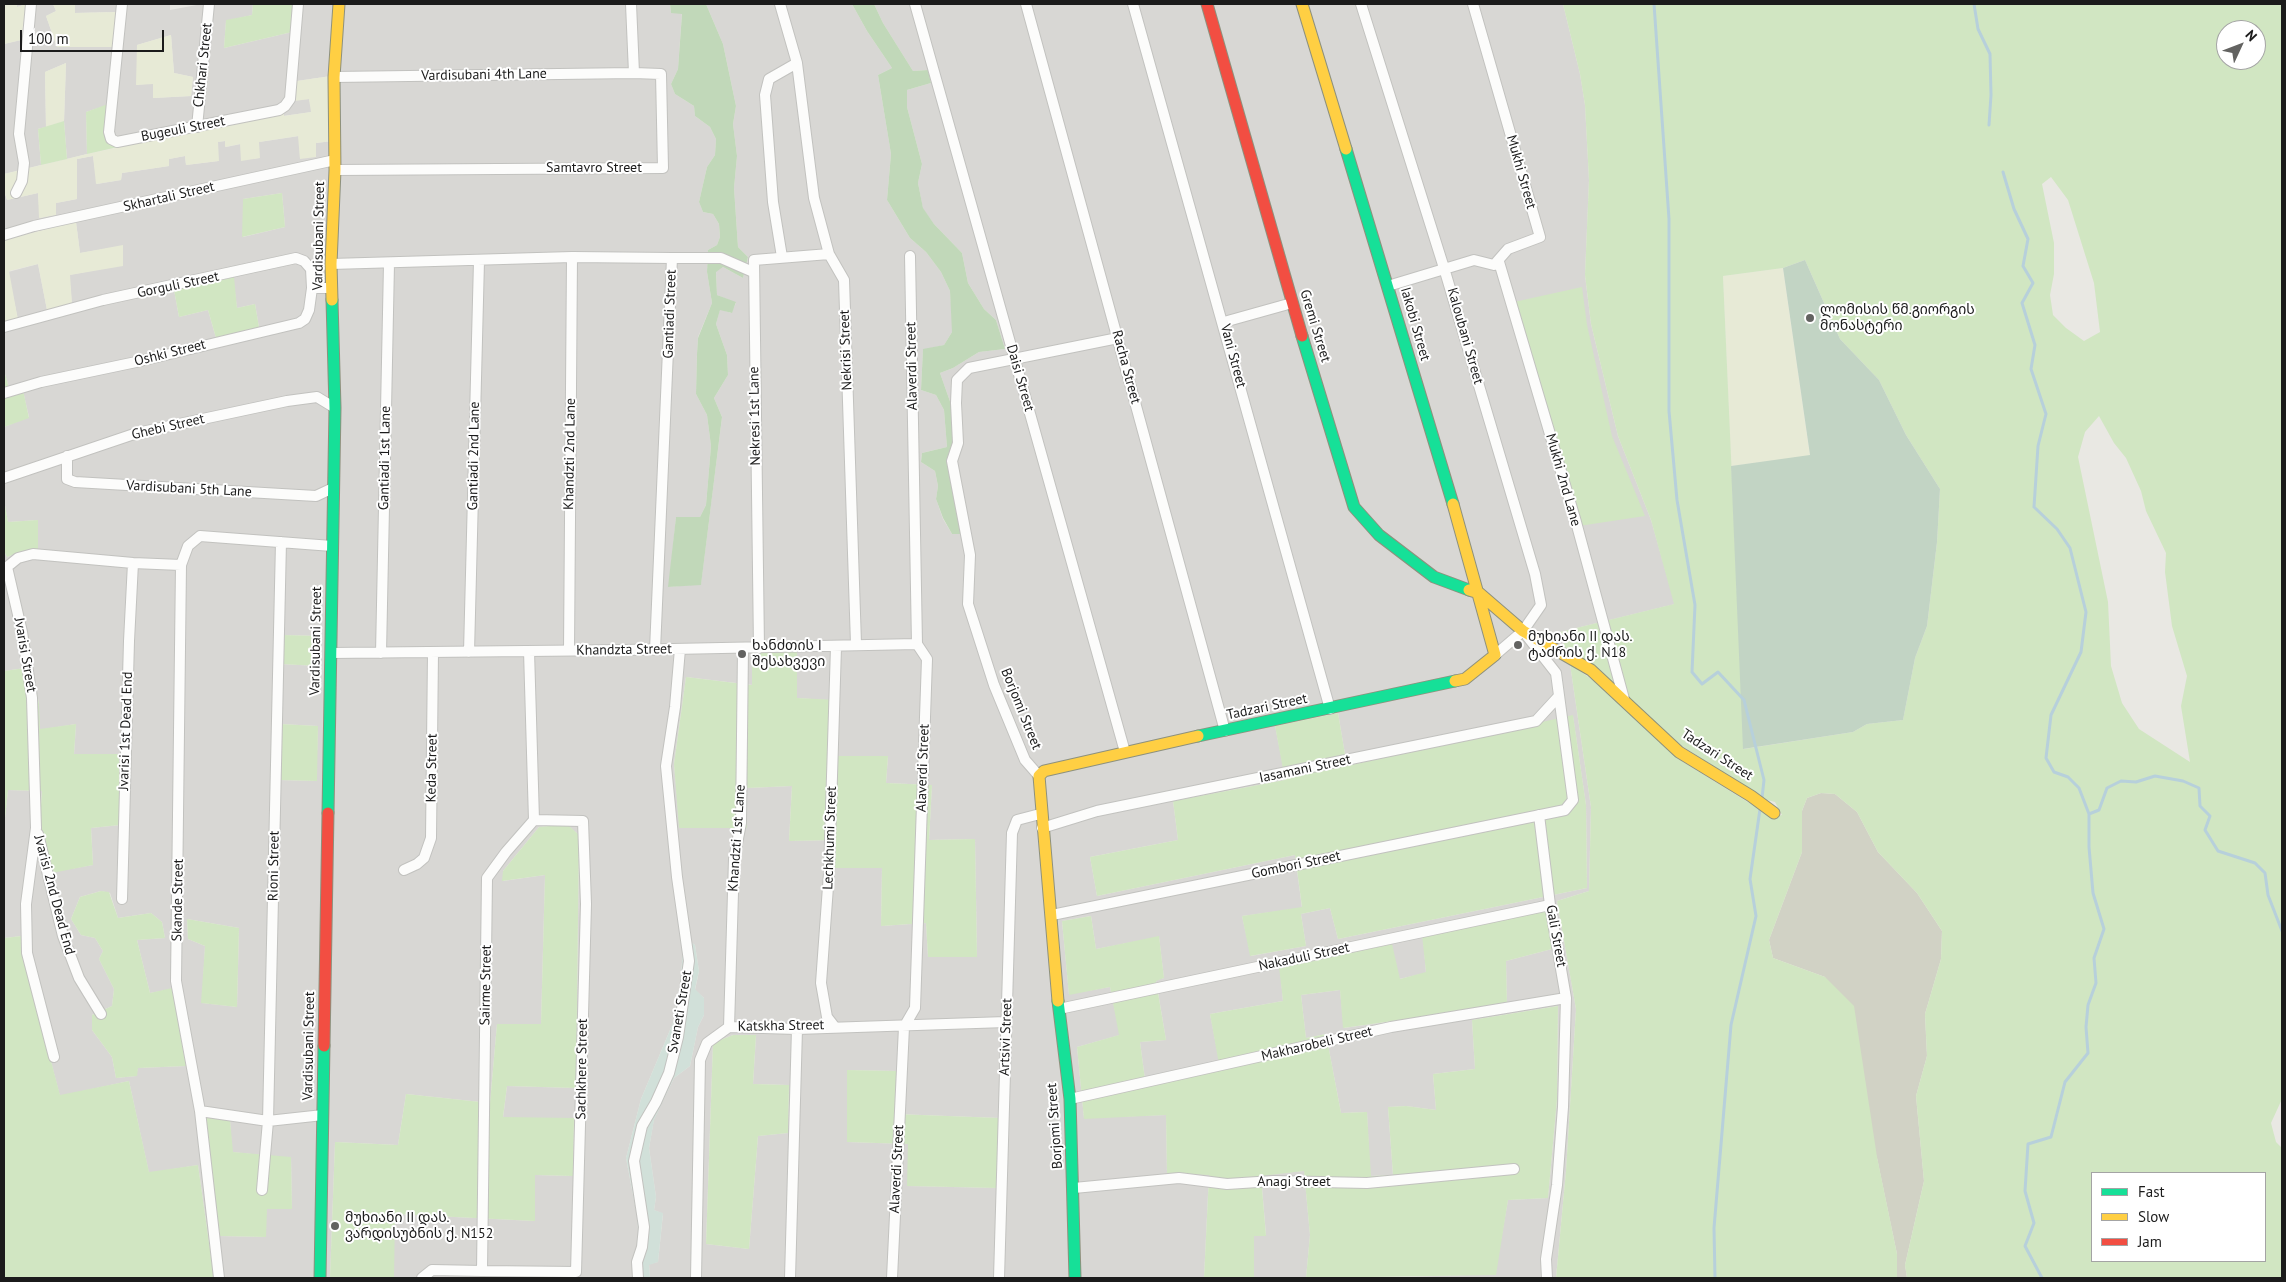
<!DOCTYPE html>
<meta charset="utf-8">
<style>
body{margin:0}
#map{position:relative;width:2286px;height:1282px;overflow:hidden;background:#e9e8e3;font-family:"PT Sans",sans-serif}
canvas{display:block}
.frame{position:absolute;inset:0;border:5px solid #1b1b1b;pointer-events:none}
.legend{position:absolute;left:2091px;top:1172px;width:175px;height:90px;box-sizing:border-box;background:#fff;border:1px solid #a4a4a4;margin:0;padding:6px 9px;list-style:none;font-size:15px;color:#1b1b1b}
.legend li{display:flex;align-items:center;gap:10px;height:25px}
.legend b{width:25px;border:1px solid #a4a4a4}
.north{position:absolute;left:2216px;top:20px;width:50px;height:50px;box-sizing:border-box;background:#fff;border:1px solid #a4a4a4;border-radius:50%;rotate:47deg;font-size:14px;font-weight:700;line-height:20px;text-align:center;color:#1b1b1b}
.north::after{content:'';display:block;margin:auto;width:18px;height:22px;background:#636361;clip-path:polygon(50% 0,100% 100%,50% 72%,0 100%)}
.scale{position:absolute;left:20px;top:30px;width:144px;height:22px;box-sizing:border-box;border:2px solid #1b1b1b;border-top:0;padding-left:6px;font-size:15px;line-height:18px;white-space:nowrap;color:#1b1b1b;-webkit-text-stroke:4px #fff;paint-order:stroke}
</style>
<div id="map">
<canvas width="2286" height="1282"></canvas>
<div class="frame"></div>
<ul class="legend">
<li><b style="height:6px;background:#16e098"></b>Fast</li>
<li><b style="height:6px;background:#ffcf43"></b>Slow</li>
<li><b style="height:6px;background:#f24e42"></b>Jam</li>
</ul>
<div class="north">N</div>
<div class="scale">100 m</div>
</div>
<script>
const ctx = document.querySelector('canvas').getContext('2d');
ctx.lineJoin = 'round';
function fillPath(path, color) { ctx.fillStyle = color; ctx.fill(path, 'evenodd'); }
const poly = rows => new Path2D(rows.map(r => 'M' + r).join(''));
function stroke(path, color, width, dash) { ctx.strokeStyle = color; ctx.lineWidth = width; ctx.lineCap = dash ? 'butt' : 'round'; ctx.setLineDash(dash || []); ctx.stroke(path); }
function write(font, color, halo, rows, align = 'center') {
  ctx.font = font + ' "PT Sans","Noto Sans Georgian",sans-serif'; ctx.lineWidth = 4; ctx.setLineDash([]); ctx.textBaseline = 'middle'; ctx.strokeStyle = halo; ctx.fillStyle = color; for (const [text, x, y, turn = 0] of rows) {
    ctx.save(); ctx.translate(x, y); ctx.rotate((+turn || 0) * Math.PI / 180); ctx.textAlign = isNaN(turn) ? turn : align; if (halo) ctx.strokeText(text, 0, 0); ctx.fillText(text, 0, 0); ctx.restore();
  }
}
const residential = poly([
 [17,4,53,4,56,11,46,16,57,47,114,47,117,12,74,13,75,4,170,4,170,10,202,4,253,4,252,15,226,21,224,48,292,32,294,4,670,4,671,13,682,13,678,69,671,84,675,94,694,106,695,116,710,127,716,139,715,155,707,167,699,202,703,212,713,214,719,224,720,237,717,245,708,250,707,272,712,303,698,337,697,354,696,394,707,415,711,446,706,505,700,517,676,517,669,587,701,584,722,417,714,398,728,375,727,355,716,324,720,309,731,313,736,303,717,295,716,271,723,267,743,278,748,257,738,247,734,188,737,156,733,124,736,106,723,44,706,4,852,4,867,31,892,68,878,75,891,154,887,200,910,238,926,252,941,272,950,291,952,316,952,332,944,345,923,350,921,390,936,395,944,410,947,447,922,453,921,462,935,471,938,486,936,499,943,519,952,534,961,534,947,460,953,446,953,410,940,373,953,368,979,352,1005,349,996,320,984,309,968,283,962,253,934,224,923,209,918,183,922,164,907,107,907,90,931,83,928,70,913,71,883,23,874,4,1563,4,1580,74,1585,105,1589,180,1585,275,1591,324,1618,436,1651,520,1675,604,1560,632,1570,664,1591,807,1589,891,1557,901,1576,1009,1566,1171,1556,1278,1376,1278,1495,1274,1508,1200,1548,1198,1557,1099,1558,1006,1472,1020,1475,1069,1433,1074,1436,1110,1406,1106,1388,1107,1393,1175,1370,1176,1367,1112,1341,1113,1326,1034,1306,1038,1301,995,1340,990,1344,1028,1507,1005,1506,961,1552,949,1546,911,1423,935,1426,973,1399,979,1391,944,1280,967,1283,1001,1210,1014,1221,1070,1146,1087,1140,1042,1166,1040,1156,980,1164,978,1159,937,1096,949,1091,916,1062,921,1069,994,1110,987,1120,1035,1077,1047,1084,1118,1166,1115,1167,1173,1209,1174,1204,1278,650,1278,649,1264,658,1262,663,1214,654,1210,656,1197,649,1148,654,1119,674,1078,690,1066,698,1027,704,1015,704,998,695,990,699,971,695,945,684,938,678,1011,641,1099,626,1158,637,1216,642,1278,394,1278,394,1214,535,1221,535,1175,573,1176,574,1118,503,1118,507,1086,576,1088,579,835,566,824,539,827,503,871,503,881,545,875,541,1024,497,1024,490,1103,406,1094,398,1145,335,1142,330,1278,214,1278,198,1165,149,1173,129,1081,60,1096,24,959,22,936,4,938,4,827,8,790,42,791,39,832,52,872,93,865,91,828,120,825,119,754,74,755,76,724,39,730,39,704,32,667,4,671,4,551,7,557,19,552,38,549,38,520,8,522,4,500,4,427,29,417,23,391,11,394,4,371,4,324,18,320,8,272,38,264,47,310,72,304,69,275,123,265,123,246,80,253,76,222,4,240,4,191,7,200,38,193,40,218,56,214,56,203,77,199,77,159,93,156,97,184,121,180,122,173,169,166,169,159,185,156,186,165,218,161,217,142,225,141,226,147,241,144,242,160,259,158,259,142,299,136,300,158,316,156,316,143,332,141,331,76,297,81,295,100,309,99,312,112,283,116,284,112,118,147,109,143,105,136,108,105,86,112,87,154,67,159,64,121,66,63,45,72,46,127,38,129,41,165,4,174,4,44,21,40,26,4,17,7],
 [171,35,174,73,193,77,191,96,153,98,153,83,137,85,137,45],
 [282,193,285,227,243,237,243,199],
 [233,277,237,308,255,304,259,327,216,338,208,310,179,317,174,290],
 [283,635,321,636,318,666,281,664],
 [797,651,797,698,839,701,838,756,888,756,886,783,932,785,929,840,975,839,977,956,928,957,926,923,881,926,882,868,834,868,836,840,789,841,792,786,747,788,747,828,680,828,674,764,686,677,753,685,752,652],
 [1338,713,1347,766,1573,716,1586,805,1587,888,1338,939,1330,908,1301,914,1306,946,1251,956,1242,916,1302,908,1295,855,1097,896,1090,857,1178,840,1173,801,1286,780,1275,726],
 [280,724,318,726,316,781,279,780],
 [101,891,110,893,118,918,151,913,162,922,165,938,137,940,150,993,172,989,186,1066,138,1068,136,1076,116,1078,112,1057,92,1030,92,1015,112,1006,114,989,99,959,103,951,95,938,81,935,71,919,80,897],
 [187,919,239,928,237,1007,202,1003,205,946,188,939],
 [733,1035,756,1036,753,1084,789,1085,788,1133,758,1136,749,1249,706,1244,713,1043],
 [847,1070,898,1071,895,1114,1000,1118,998,1188,908,1186,908,1144,847,1142],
 [205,1117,230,1120,232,1152,291,1158,292,1209,266,1209,266,1237,220,1236],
 [1304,1171,1310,1235,1306,1278,1254,1278,1254,1236,1266,1235,1261,1175]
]);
const construction = poly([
 [1821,793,1835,794,1857,812,1878,852,1917,893,1942,931,1941,959,1925,1014,1927,1056,1916,1096,1924,1181,1905,1265,1907,1278,1897,1278,1897,1254,1877,1158,1825,977,1773,958,1769,940,1802,852,1802,811,1807,798]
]);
const farmland = poly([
 [4,4,17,4,17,7,26,4,21,40,4,44],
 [53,4,75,4,75,13,117,12,114,47,57,47,46,16,56,11],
 [171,35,174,73,193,77,191,96,153,98,153,84,136,85,137,45],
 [66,63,64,121,46,127,45,72],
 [331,76,332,141,316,143,316,157,300,159,298,136,259,142,260,158,241,161,240,144,225,147,225,141,218,142,219,161,186,165,185,156,169,159,169,166,122,173,121,180,96,184,93,156,77,159,77,199,56,203,56,215,39,218,38,193,7,200,4,191,4,174,87,154,284,112,284,116,311,112,309,99,295,101,297,81],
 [76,222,80,253,123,245,123,266,70,275,72,304,47,310,38,264,9,271,18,320,4,324,4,240],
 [1783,268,1810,456,1731,466,1723,276]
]);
const grass = poly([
 [253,4,294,4,292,32,224,48,226,20,252,15],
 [1563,4,2282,4,2282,1099,2271,1123,2276,1142,2282,1148,2282,1278,1907,1278,1905,1265,1924,1181,1916,1096,1927,1056,1925,1014,1941,959,1942,931,1917,893,1878,852,1857,812,1835,794,1821,793,1807,798,1802,811,1802,852,1769,940,1773,958,1825,977,1854,1006,1877,1157,1897,1254,1897,1278,1556,1278,1566,1171,1576,1009,1557,901,1589,891,1591,807,1570,664,1594,681,1683,762,1772,817,1782,815,1775,802,1767,800,1682,746,1566,651,1560,632,1674,604,1651,520,1618,436,1591,324,1585,275,1589,180,1585,105,1580,74],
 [2226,30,2256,30,2256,60,2226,60],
 [2051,177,2068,200,2094,283,2100,332,2084,341,2066,328,2053,315,2050,295,2054,274,2054,243,2042,184],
 [1805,260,1840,339,1879,380,1906,435,1940,489,1937,542,1927,626,1915,658,1903,720,1867,724,1853,732,1744,749,1723,276,1783,268],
 [2099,416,2114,443,2126,458,2141,491,2146,511,2166,553,2165,572,2172,626,2187,676,2181,706,2190,762,2139,729,2122,703,2111,666,2108,602,2078,457,2085,432],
 [2092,1173,2265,1173,2265,1261,2092,1261],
 [108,104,109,143,118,147,87,154,86,112],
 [64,121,67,159,41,165,38,129],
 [282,193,285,227,242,237,243,199],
 [234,277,237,308,255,304,259,327,216,338,208,310,179,317,174,290],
 [1582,287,1587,325,1612,436,1645,516,1579,526,1514,302],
 [4,371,11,394,23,390,29,418,4,427],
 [4,500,8,522,38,520,38,550,20,552,7,557,4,551],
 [283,635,321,636,318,666,281,664],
 [797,651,797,698,839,700,838,756,888,756,886,783,932,785,929,840,975,839,977,957,928,957,926,923,881,926,882,868,834,868,836,840,789,841,792,786,747,788,747,828,679,828,674,764,686,677,752,685,752,652],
 [32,667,39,704,40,729,76,724,74,754,119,754,120,825,91,828,93,865,52,873,39,832,42,791,8,790,4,827,4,671],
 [1338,713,1347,766,1573,715,1586,805,1587,888,1338,939,1330,908,1301,914,1306,946,1250,956,1242,916,1302,907,1295,855,1097,896,1090,857,1178,840,1173,801,1285,780,1275,726],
 [280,724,318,726,317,781,279,780],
 [567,824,579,835,576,1088,507,1086,503,1117,574,1118,573,1176,535,1175,535,1221,395,1214,394,1278,330,1278,335,1142,398,1145,406,1094,490,1103,497,1024,541,1024,545,875,502,881,503,871,539,827],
 [101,891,109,892,118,918,151,913,162,922,165,938,137,940,150,993,172,988,186,1066,138,1068,137,1076,116,1078,112,1057,92,1030,92,1015,112,1006,114,989,99,959,103,951,95,938,81,935,71,919,80,897],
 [1546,911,1552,949,1506,961,1507,1005,1343,1028,1340,990,1301,995,1306,1038,1326,1034,1341,1113,1367,1112,1371,1176,1393,1175,1388,1107,1406,1106,1436,1110,1433,1074,1475,1069,1472,1020,1558,1006,1557,1099,1548,1198,1508,1200,1496,1275,1306,1278,1310,1235,1304,1171,1261,1176,1266,1236,1254,1236,1254,1278,1204,1278,1209,1175,1167,1173,1166,1115,1084,1119,1077,1047,1119,1035,1110,987,1069,995,1062,921,1091,916,1096,949,1159,936,1164,978,1156,981,1166,1040,1140,1042,1146,1087,1220,1070,1210,1014,1283,1001,1279,967,1392,944,1400,979,1426,972,1422,935],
 [187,919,239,928,237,1007,201,1003,205,946,188,939],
 [22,936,24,959,60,1095,129,1081,149,1172,198,1165,214,1278,4,1278,4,938],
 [733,1035,756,1035,753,1084,789,1085,788,1133,758,1136,749,1249,706,1244,713,1043],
 [847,1070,898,1071,895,1114,1000,1118,998,1188,907,1186,908,1144,847,1142],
 [205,1117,230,1120,233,1152,291,1157,292,1209,267,1209,266,1237,220,1236]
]);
const forest = poly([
 [670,4,706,4,723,44,736,106,733,124,737,156,734,188,738,247,748,257,743,278,723,267,716,272,717,295,736,302,732,313,720,310,716,324,727,355,728,375,714,398,722,417,701,585,668,587,676,517,700,517,706,505,711,446,707,415,696,394,697,354,698,338,712,303,707,272,708,250,717,245,720,237,719,224,713,214,703,212,699,202,707,167,715,155,716,139,710,127,695,116,694,106,675,94,671,84,678,69,682,14,671,13],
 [852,4,874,4,883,23,913,71,928,70,931,83,907,90,907,107,922,164,918,183,923,208,934,224,962,253,968,283,984,309,996,320,1005,349,979,352,953,368,940,373,953,410,953,446,947,460,961,534,952,534,943,518,936,499,938,486,935,471,921,462,922,453,947,447,944,410,936,395,921,390,923,349,944,345,952,332,950,291,941,272,926,252,910,238,887,200,891,154,878,75,892,68,867,31]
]);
const wetland = poly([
 [684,937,695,945,699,971,695,989,704,998,704,1015,698,1027,690,1066,674,1078,654,1120,649,1148,656,1197,654,1210,663,1213,658,1262,649,1265,650,1278,642,1278,637,1216,626,1158,641,1099,678,1011]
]);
const cemetery = poly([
 [1805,260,1840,339,1879,380,1906,435,1940,489,1937,542,1927,626,1915,658,1903,720,1867,724,1853,732,1743,749,1731,466,1810,455,1783,268]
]);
const stream = poly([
 [1654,4,1669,219,1669,411,1677,500,1695,605,1692,672,1702,684,1718,672,1744,700,1764,780,1762,798],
 [1974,4,1978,29,1990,54,1991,95,1989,125],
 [2003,172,2014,209,2028,239,2023,266,2033,283,2022,303,2035,345,2031,369,2046,414,2038,446,2034,507,2057,529,2070,548,2086,612,2081,652,2051,715,2046,758,2054,772,2068,777,2079,788,2089,814,2089,847,2093,893,2104,929,2094,958,2096,983,2088,1005,2086,1027,2088,1053,2065,1082,2051,1137,2028,1144,2025,1191,2034,1223,2025,1246,2042,1278],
 [2089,814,2099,810,2107,788,2121,781,2136,782,2155,776,2183,781,2199,788,2200,806,2210,816,2205,830,2218,851,2255,863,2265,873,2268,895,2282,931],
 [1715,1278,1714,1228,1731,1025,1756,916,1750,879,1760,809]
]);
const street = poly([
 [122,4,109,132,111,139,117,142,279,110,285,106,290,99,298,4],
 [780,4,797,63,814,198,829,254,844,280,856,644],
 [915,4,1125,752],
 [1026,4,1225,731],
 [1133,4,1330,709],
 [1361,4,1444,268,1535,574,1541,605,1523,631,1495,655],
 [334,77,634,73],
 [197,127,209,4],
 [335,170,663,168,661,74,634,73,631,4],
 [16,193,22,181,24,163,19,134,31,4],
 [4,235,34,226,335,160],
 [782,257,773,202,765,95,769,79,797,63],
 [672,258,721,258,753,272],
 [1499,262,1576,522,1624,699],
 [331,264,572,257,672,258,655,650],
 [1388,286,1474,260,1494,265,1508,249,1540,237,1473,4],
 [1224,322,1292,303],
 [4,327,103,300,296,258,304,261,311,269,312,288,332,288],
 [4,393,41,382,136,362,299,323,305,319,309,310,312,288],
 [67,456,67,479,75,482,316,496,333,488],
 [4,478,137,433,287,401,317,397,335,408],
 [181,565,176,981,200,1111,268,1121,323,1115],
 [759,648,754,260,829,254],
 [569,650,572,257],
 [469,652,479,261],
 [331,653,624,650,917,644],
 [381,653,389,264],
 [1039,776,1025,760,994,685,968,604,970,555,952,461,958,443,956,403,957,380,969,368,1118,338],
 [1539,815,1550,905,1566,998,1563,1107,1557,1185,1546,1259,1547,1278],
 [1042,828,1097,811,1536,721,1559,696],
 [38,834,63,936,79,978,101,1014],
 [404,870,417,864,424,858,431,838,433,652],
 [122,899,129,641,133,563],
 [1052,915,1565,810,1573,800,1556,673,1527,636],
 [1059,1009,1550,905],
 [834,1026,827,1017,821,983,829,873,836,647],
 [729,1027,734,859,741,823,743,648],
 [54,1057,27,953,26,904,36,828,32,698,22,632,7,567,18,558,33,554,133,563,181,565,188,546,200,536,332,546],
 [1070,1099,1391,1027,1566,998],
 [200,1111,219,1278],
 [1074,1188,1179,1178,1227,1184,1273,1181,1367,1183,1514,1169],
 [262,1190,268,1121,281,542],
 [482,1271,576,1272,586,904,583,821,534,820],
 [422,1278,432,1270,482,1271,487,878,506,852,534,820,529,651],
 [638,1278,637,1262,642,1247,644,1227,634,1161,642,1126,656,1102,669,1073,678,1037,689,961,677,877,666,766,675,707,680,649],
 [696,1278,700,1060,707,1043,729,1027,797,1029,1006,1022],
 [790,1278,797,1029],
 [892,1278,904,1027,915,1008,927,659,917,644,910,256],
 [999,1278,1012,833,1017,820,1040,814]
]);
const fast = poly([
 [1346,149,1453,504],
 [1302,336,1354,507,1379,535,1434,577,1469,590],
 [1198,736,1455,681],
 [328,813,335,408,332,300],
 [1058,1001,1070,1099,1075,1278],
 [320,1278,324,1046]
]);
const slow = poly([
 [1302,4,1346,149],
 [332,300,331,264,335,170,334,77,339,4],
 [1453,504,1495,655,1465,679,1455,681],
 [1469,590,1479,593,1523,631,1591,670,1679,752,1751,796,1774,813],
 [1058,1001,1039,776,1044,771,1198,736]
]);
const jam = poly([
 [1207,4,1302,336],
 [324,1046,328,813]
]);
const markers = [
 [1810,318,5,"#636361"],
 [1518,645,5,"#636361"],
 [742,654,5,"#636361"],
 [335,1226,5,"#636361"]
];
const streetNames = [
 ["Chkhari Street",203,65,-84],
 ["Vardisubani 4th Lane",484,75,-1],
 ["Bugeuli Street",183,129,-11],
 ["Samtavro Street",594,168],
 ["Mukhi Street",1521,172,74],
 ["Skhartali Street",169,197,-13],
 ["Vardisubani Street",319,236,-89],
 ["Gorguli Street",178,285,-12],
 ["Gantiadi Street",670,314,-88],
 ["Iakobi Street",1415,324,74],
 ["Gremi Street",1315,326,73],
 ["Kaloubani Street",1465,336,74],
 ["Nekrisi Street",846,350,-92],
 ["Oshki Street",170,353,-14],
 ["Vani Street",1233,356,75],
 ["Alaverdi Street",912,366,-91],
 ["Racha Street",1126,367,75],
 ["Daisi Street",1020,378,74],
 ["Nekresi 1st Lane",755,416,-91],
 ["Ghebi Street",168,427,-13],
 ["Khandzti 2nd Lane",570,454,-89],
 ["Gantiadi 2nd Lane",474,456,-89],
 ["Gantiadi 1st Lane",385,458,-89],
 ["Mukhi 2nd Lane",1563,480,74],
 ["Vardisubani 5th Lane",189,489,3],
 ["Vardisubani Street",316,641,-89],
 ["Khandzta Street",624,650,-1],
 ["Jvarisi Street",25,655,80],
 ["Tadzari Street",1267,707,-12],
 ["Borjomi Street",1021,709,68],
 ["Jvarisi 1st Dead End",126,731,-88],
 ["Tadzari Street",1717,755,33],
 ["Keda Street",432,768,-89],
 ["Alaverdi Street",923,768,-88],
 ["Iasamani Street",1305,769,-12],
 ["Khandzti 1st Lane",737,838,-86],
 ["Lechkhumi Street",830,838,-88],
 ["Gombori Street",1296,865,-12],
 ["Rioni Street",274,866,-89],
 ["Jvarisi 2nd Dead End",54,895,75],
 ["Skande Street",178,900,-89],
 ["Gali Street",1556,936,80],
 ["Nakaduli Street",1304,957,-12],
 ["Sairme Street",486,985,-89],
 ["Svaneti Street",680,1012,-80],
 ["Katskha Street",781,1026,-1],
 ["Artsivi Street",1006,1037,-88],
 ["Makharobeli Street",1317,1044,-13],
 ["Vardisubani Street",309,1046,-89],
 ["Sachkhere Street",582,1069,-89],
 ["Borjomi Street",1055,1126,-94],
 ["Alaverdi Street",897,1169,-87],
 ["Anagi Street",1294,1182]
];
const poiNames = [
 ["ლომისის წმ.გიორგის",1820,310],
 ["მონასტერი",1820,326],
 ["მუხიანი II დას.",1528,637],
 ["ტაძრის ქ. N18",1528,653],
 ["ხანძთის I",752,646],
 ["შესახვევი",752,662],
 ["მუხიანი II დას.",345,1218],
 ["ვარდისუბნის ქ. N152",345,1234]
];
fillPath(residential, '#d8d7d4');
fillPath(construction, '#d1d2c5');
fillPath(farmland, '#e7ead6');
fillPath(grass, '#d1e6c2');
fillPath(forest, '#c1d8b9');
fillPath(wetland, '#d1e0d9');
fillPath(cemetery, '#c2d4c4');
stroke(stream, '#b7d0db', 3);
stroke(street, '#c2c2bf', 12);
stroke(fast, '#8e917d', 13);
stroke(slow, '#8e917d', 13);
stroke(jam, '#8e917d', 13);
stroke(street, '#fcfcfb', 10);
stroke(fast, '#16e098', 11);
stroke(slow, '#ffcf43', 11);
stroke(jam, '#f24e42', 11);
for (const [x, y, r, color] of markers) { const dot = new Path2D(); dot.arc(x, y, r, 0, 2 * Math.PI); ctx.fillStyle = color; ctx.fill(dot); stroke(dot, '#fff', 2); }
write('14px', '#1b1b1b', '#fff', streetNames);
write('14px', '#1b1b1b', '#fff', poiNames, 'left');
</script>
